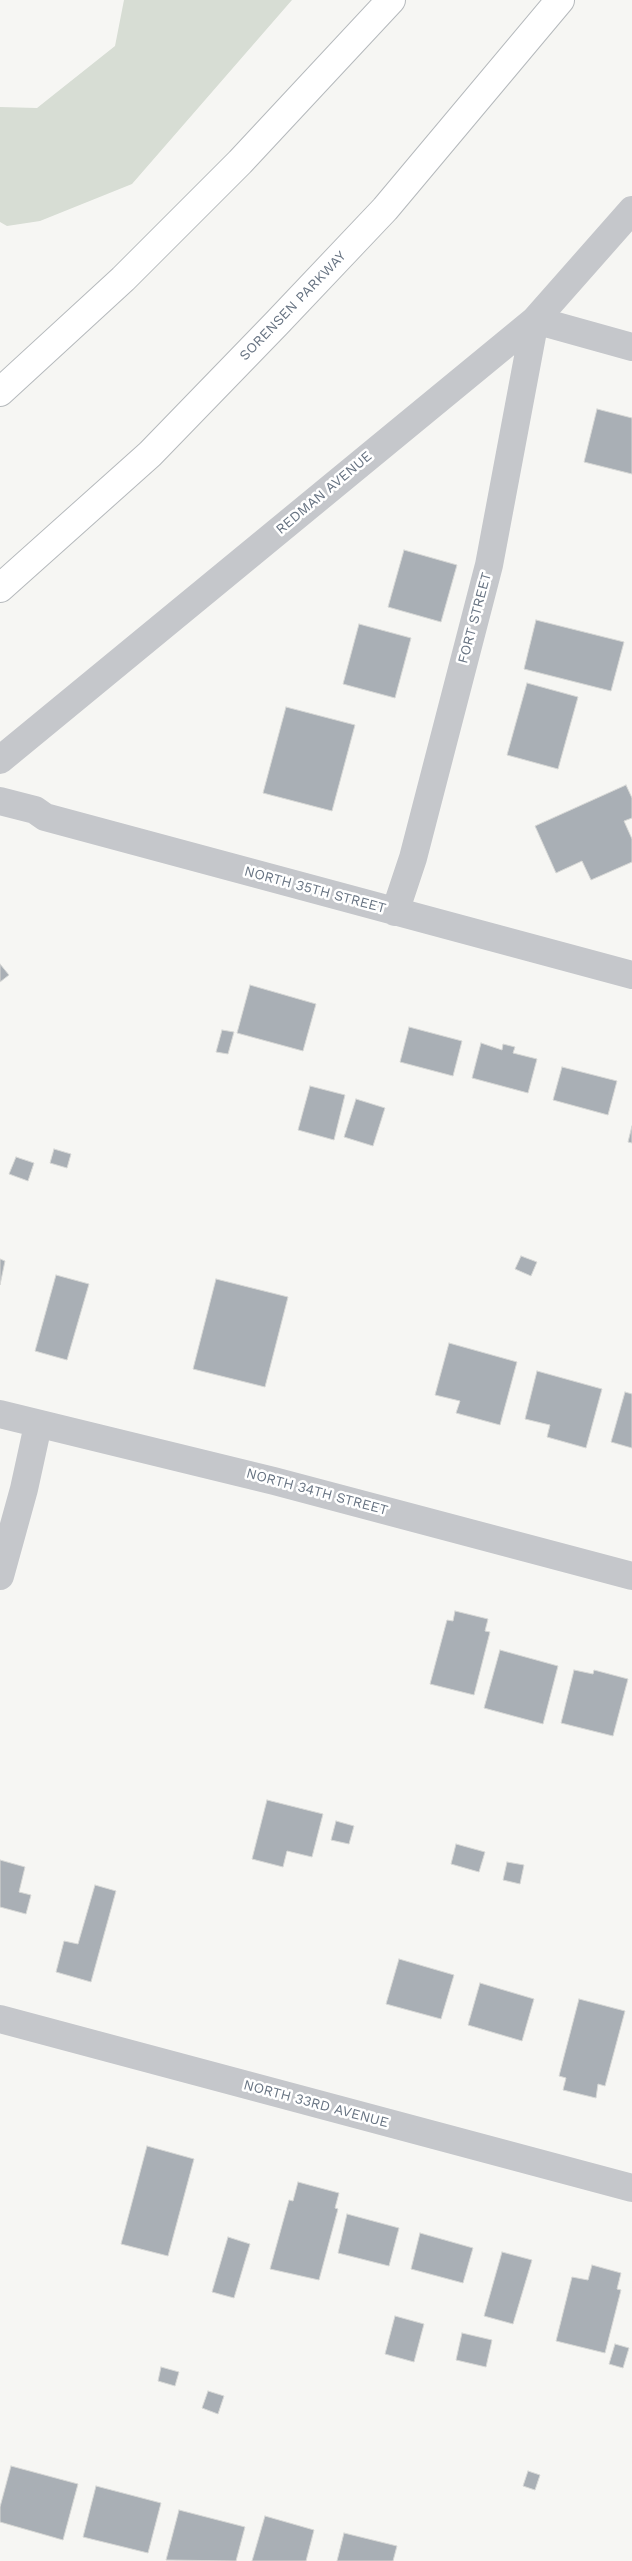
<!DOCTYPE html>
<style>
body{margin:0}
canvas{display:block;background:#f6f6f3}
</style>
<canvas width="632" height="2561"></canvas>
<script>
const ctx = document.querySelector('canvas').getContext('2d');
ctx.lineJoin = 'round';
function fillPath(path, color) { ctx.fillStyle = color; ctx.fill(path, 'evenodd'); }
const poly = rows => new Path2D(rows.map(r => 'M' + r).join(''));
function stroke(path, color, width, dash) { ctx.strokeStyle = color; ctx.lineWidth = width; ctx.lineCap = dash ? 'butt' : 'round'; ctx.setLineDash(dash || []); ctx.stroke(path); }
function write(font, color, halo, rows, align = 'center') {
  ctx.font = font + ' "Work Sans",sans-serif'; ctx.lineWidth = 5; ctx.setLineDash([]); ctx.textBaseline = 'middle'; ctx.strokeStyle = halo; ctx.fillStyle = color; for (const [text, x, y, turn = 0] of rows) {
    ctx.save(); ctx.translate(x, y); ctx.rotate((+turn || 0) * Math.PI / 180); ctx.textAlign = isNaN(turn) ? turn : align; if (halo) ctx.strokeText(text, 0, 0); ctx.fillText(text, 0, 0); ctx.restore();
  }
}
const green = poly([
 [124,0,292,0,132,184,40,221,7,226,0,222,0,107,37,108,115,46]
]);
const building = poly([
 [597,409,632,418,632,474,584,462,597,409],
 [404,550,457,565,441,622,388,607,404,550],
 [536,620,624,642,611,691,524,669,536,620],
 [359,624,411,638,395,698,343,684,359,624],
 [527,683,578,697,558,769,507,755,527,683],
 [286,707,355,725,332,811,263,793,286,707],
 [626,785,632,798,632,818,624,821,632,839,632,862,591,880,582,861,556,873,535,826,626,785],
 [0,964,9,975,0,982,0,964],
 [250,985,316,1004,303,1051,237,1033,250,985],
 [409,1027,462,1041,453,1076,400,1062,409,1027],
 [222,1030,234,1032,228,1054,216,1052,222,1030],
 [481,1043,502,1050,503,1044,515,1047,513,1053,537,1059,528,1093,472,1078,481,1043],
 [562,1067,617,1081,608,1115,553,1100,562,1067],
 [310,1086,345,1095,334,1140,298,1130,310,1086],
 [356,1099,385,1108,373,1146,344,1137,356,1099],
 [632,1126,632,1143,628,1142,632,1126],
 [54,1149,71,1154,67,1168,50,1163,54,1149],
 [16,1157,34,1163,28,1181,9,1174,16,1157],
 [521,1256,537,1262,531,1276,515,1269,521,1256],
 [0,1259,5,1261,0,1285,0,1259],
 [56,1275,89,1284,67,1360,35,1351,56,1275],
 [216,1279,288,1297,265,1387,193,1369,216,1279],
 [449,1343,517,1362,500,1425,456,1413,460,1401,435,1395,449,1343],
 [537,1371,602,1389,586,1448,547,1437,550,1425,525,1419,537,1371],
 [625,1392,632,1394,632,1448,611,1442,625,1392],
 [455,1611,488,1619,485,1631,490,1632,474,1695,430,1684,447,1620,453,1621,455,1611],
 [500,1650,558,1666,543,1724,484,1708,500,1650],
 [574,1670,593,1674,594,1670,628,1679,613,1736,561,1723,574,1670],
 [267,1800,323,1814,312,1857,287,1851,283,1867,252,1859,267,1800],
 [336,1821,354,1826,349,1844,331,1840,336,1821],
 [456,1844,485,1852,479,1872,451,1864,456,1844],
 [0,1860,25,1867,19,1892,31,1895,26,1914,0,1907,0,1860],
 [507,1862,524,1865,520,1884,503,1880,507,1862],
 [95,1885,116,1891,91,1982,56,1972,64,1941,78,1944,95,1885],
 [399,1959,454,1975,441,2019,386,2004,399,1959],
 [480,1983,534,1999,522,2041,468,2025,480,1983],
 [579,1999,625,2011,605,2086,598,2084,596,2098,563,2090,566,2078,559,2076,579,1999],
 [147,2146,194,2159,168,2256,121,2244,147,2146],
 [298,2182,339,2193,335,2208,338,2209,319,2280,270,2269,289,2200,293,2201,298,2182],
 [347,2214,399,2228,389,2266,338,2253,347,2214],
 [420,2233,473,2248,463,2283,411,2269,420,2233],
 [228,2237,250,2244,234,2298,212,2292,228,2237],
 [502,2252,532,2260,513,2324,484,2316,502,2252],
 [592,2265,621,2273,617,2289,621,2290,605,2353,556,2341,572,2277,588,2280,592,2265],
 [395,2316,424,2324,414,2362,385,2354,395,2316],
 [462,2333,492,2340,486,2367,456,2360,462,2333],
 [615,2344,629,2348,623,2368,609,2364,615,2344],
 [161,2367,179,2372,175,2386,158,2381,161,2367],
 [208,2391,224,2396,218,2414,202,2408,208,2391],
 [11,2466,78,2484,63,2540,0,2522,0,2507,11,2466],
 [528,2471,540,2475,535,2490,523,2486,528,2471],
 [96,2486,161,2503,148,2553,83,2537,96,2486],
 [179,2510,245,2527,236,2561,166,2560,179,2510],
 [265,2516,314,2530,306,2561,252,2561,265,2516],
 [344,2533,397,2546,393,2561,337,2561,344,2533]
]);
const minor = poly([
 [0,760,535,320,632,210],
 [0,801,35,810,45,817,632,975],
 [395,912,413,858,489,565,535,320,632,347],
 [0,1414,274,1481,632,1576],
 [0,1576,24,1489,38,1425],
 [0,2019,632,2188]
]);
const major = poly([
 [0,392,123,279,240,162,391,0],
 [0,588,150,454,276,324,385,209,560,0]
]);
const streetNames = [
 ["SORENSEN PARKWAY",293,306,-46],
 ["REDMAN AVENUE",324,493,-40],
 ["FORT STREET",475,618,-75],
 ["NORTH 35TH STREET",315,890,15],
 ["NORTH 34TH STREET",317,1492,15],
 ["NORTH 33RD AVENUE",316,2104,15]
];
fillPath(green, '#d7ddd4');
fillPath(building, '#a9afb5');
stroke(building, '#d7d8d6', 1);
stroke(major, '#b5b9bc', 30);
stroke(minor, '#c5c7cb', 28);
stroke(major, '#fff', 28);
write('14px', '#677382', '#fff', streetNames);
</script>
